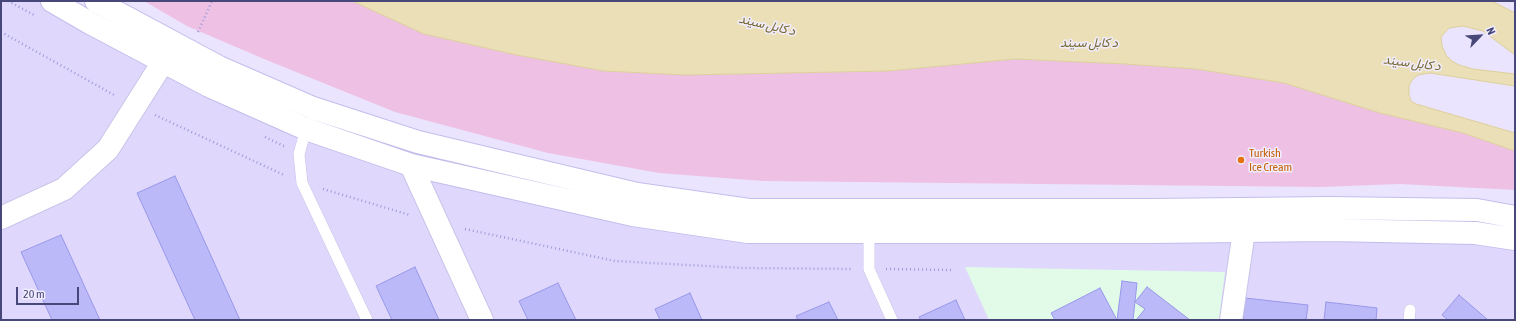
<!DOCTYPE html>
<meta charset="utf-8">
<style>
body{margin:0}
#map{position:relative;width:1516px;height:321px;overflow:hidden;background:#ebe4fe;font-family:"Asap Condensed",sans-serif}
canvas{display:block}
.frame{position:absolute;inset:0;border:2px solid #47477a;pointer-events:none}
.north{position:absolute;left:1460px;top:16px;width:40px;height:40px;-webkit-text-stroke:3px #f1edff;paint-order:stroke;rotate:65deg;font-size:11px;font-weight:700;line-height:16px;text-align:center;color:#47477a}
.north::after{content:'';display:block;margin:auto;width:14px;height:18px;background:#47477a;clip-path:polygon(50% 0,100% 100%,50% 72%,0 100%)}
.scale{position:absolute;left:16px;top:287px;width:63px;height:18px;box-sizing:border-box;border:2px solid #47477a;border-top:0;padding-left:5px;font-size:12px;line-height:14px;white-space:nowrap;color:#47477a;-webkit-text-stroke:3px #f1edff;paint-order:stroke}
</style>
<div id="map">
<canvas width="1516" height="321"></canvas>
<div class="frame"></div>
<div class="north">N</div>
<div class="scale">20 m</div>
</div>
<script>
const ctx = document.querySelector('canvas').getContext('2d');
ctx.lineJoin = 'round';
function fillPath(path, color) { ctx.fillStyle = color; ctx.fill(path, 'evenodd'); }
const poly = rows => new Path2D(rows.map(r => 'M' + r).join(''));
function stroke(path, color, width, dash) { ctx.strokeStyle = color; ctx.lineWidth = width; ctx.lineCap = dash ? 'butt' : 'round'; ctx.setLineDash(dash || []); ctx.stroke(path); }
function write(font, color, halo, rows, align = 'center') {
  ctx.font = font + ' "Asap Condensed",Vazirmatn,sans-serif'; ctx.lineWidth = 3; ctx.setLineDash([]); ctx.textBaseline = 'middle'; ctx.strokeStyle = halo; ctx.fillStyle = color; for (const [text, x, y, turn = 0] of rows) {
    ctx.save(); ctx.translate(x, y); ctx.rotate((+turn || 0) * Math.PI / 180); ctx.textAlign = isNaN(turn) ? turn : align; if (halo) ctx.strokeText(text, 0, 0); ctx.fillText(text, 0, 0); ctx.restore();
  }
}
const residential = poly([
 [1,1,52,1,90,23,411,165,748,232,1515,239,1515,320,1,320]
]);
const education = poly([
 [965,267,1225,272,1219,320,989,320]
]);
const green = poly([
 [144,1,352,1,424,34,517,55,604,71,686,75,888,71,1015,59,1125,64,1196,69,1284,83,1380,113,1463,133,1515,151,1515,190,1400,184,1321,187,763,181,659,173,548,153,395,112,264,59,187,26]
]);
const water = poly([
 [352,1,1492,1,1515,13,1515,55,1483,31,1463,26,1449,28,1441,37,1442,46,1446,55,1452,61,1459,65,1473,69,1515,74,1515,86,1430,73,1418,75,1412,80,1409,86,1409,95,1411,101,1416,104,1515,133,1515,151,1463,133,1380,113,1284,83,1196,69,1125,64,1015,59,888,71,686,75,604,71,517,55,424,34,352,1]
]);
const building = poly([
 [175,176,240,320,195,320,137,193,175,176],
 [61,235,100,320,52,320,21,252,61,235],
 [415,267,439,320,392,320,376,286,415,267],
 [1122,281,1137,283,1133,320,1117,320,1122,281],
 [558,283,576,320,528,320,519,301,558,283],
 [1147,287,1190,320,1136,320,1145,309,1135,302,1147,287],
 [1100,288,1117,320,1055,320,1051,313,1100,288],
 [690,293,702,320,660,320,655,309,690,293],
 [1459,295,1488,320,1448,320,1442,315,1459,295],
 [1245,298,1308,305,1306,320,1243,320,1245,298],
 [956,300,965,320,921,320,919,317,956,300],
 [829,302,838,320,798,320,796,316,829,302],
 [1326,302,1377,308,1376,320,1324,320,1326,302]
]);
const path = poly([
 [8,1,36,16],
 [1,32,116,96],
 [198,32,212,1],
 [155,115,284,175],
 [265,137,286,147],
 [323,189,410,215],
 [465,229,615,261,742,268,853,269],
 [886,269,953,270]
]);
const lane = poly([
 [306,129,299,154,302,183,367,320],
 [869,231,869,269,892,320],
 [1409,320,1410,310]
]);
const street = poly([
 [411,165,482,320],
 [1,218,64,189,108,149,163,62,171,45],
 [1231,320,1244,231]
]);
const secondary = poly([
 [52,1,90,23,209,86,306,129,411,165,633,215,748,232,1152,232,1330,230,1475,233,1515,239],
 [96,1,219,67,313,108,418,142,637,194,749,210,1151,210,1329,208,1477,210,1515,217]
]);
const markers = [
 [1241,160,4,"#e8710a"]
];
const foodNames = [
 ["Turkish",1249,153],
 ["Ice Cream",1249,167]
];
const waterNames = [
 ["د کابل سيند",767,25,13],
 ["د کابل سيند",1089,43],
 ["د کابل سيند",1412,63,7]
];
fillPath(residential, '#dfd8fc');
fillPath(education, '#e1fbe8');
fillPath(green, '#eec1e4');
fillPath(water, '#eadfb6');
stroke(water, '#ddcf9b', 1);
fillPath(building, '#bbb9f7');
stroke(building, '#9998eb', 1);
stroke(lane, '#c8c4e9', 12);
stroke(street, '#c8c4e9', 24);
stroke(secondary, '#c2beec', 24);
stroke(path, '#9d9cdc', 2.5, [1, 3]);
stroke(lane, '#fff', 11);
stroke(street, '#fff', 22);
stroke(secondary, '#fff', 22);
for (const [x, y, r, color] of markers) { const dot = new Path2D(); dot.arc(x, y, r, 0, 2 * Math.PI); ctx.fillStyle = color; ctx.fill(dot); stroke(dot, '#f1edff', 1.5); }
write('12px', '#c56008', '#f1edff', foodNames, 'left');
write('italic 13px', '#7a6c35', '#f1edff', waterNames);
</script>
